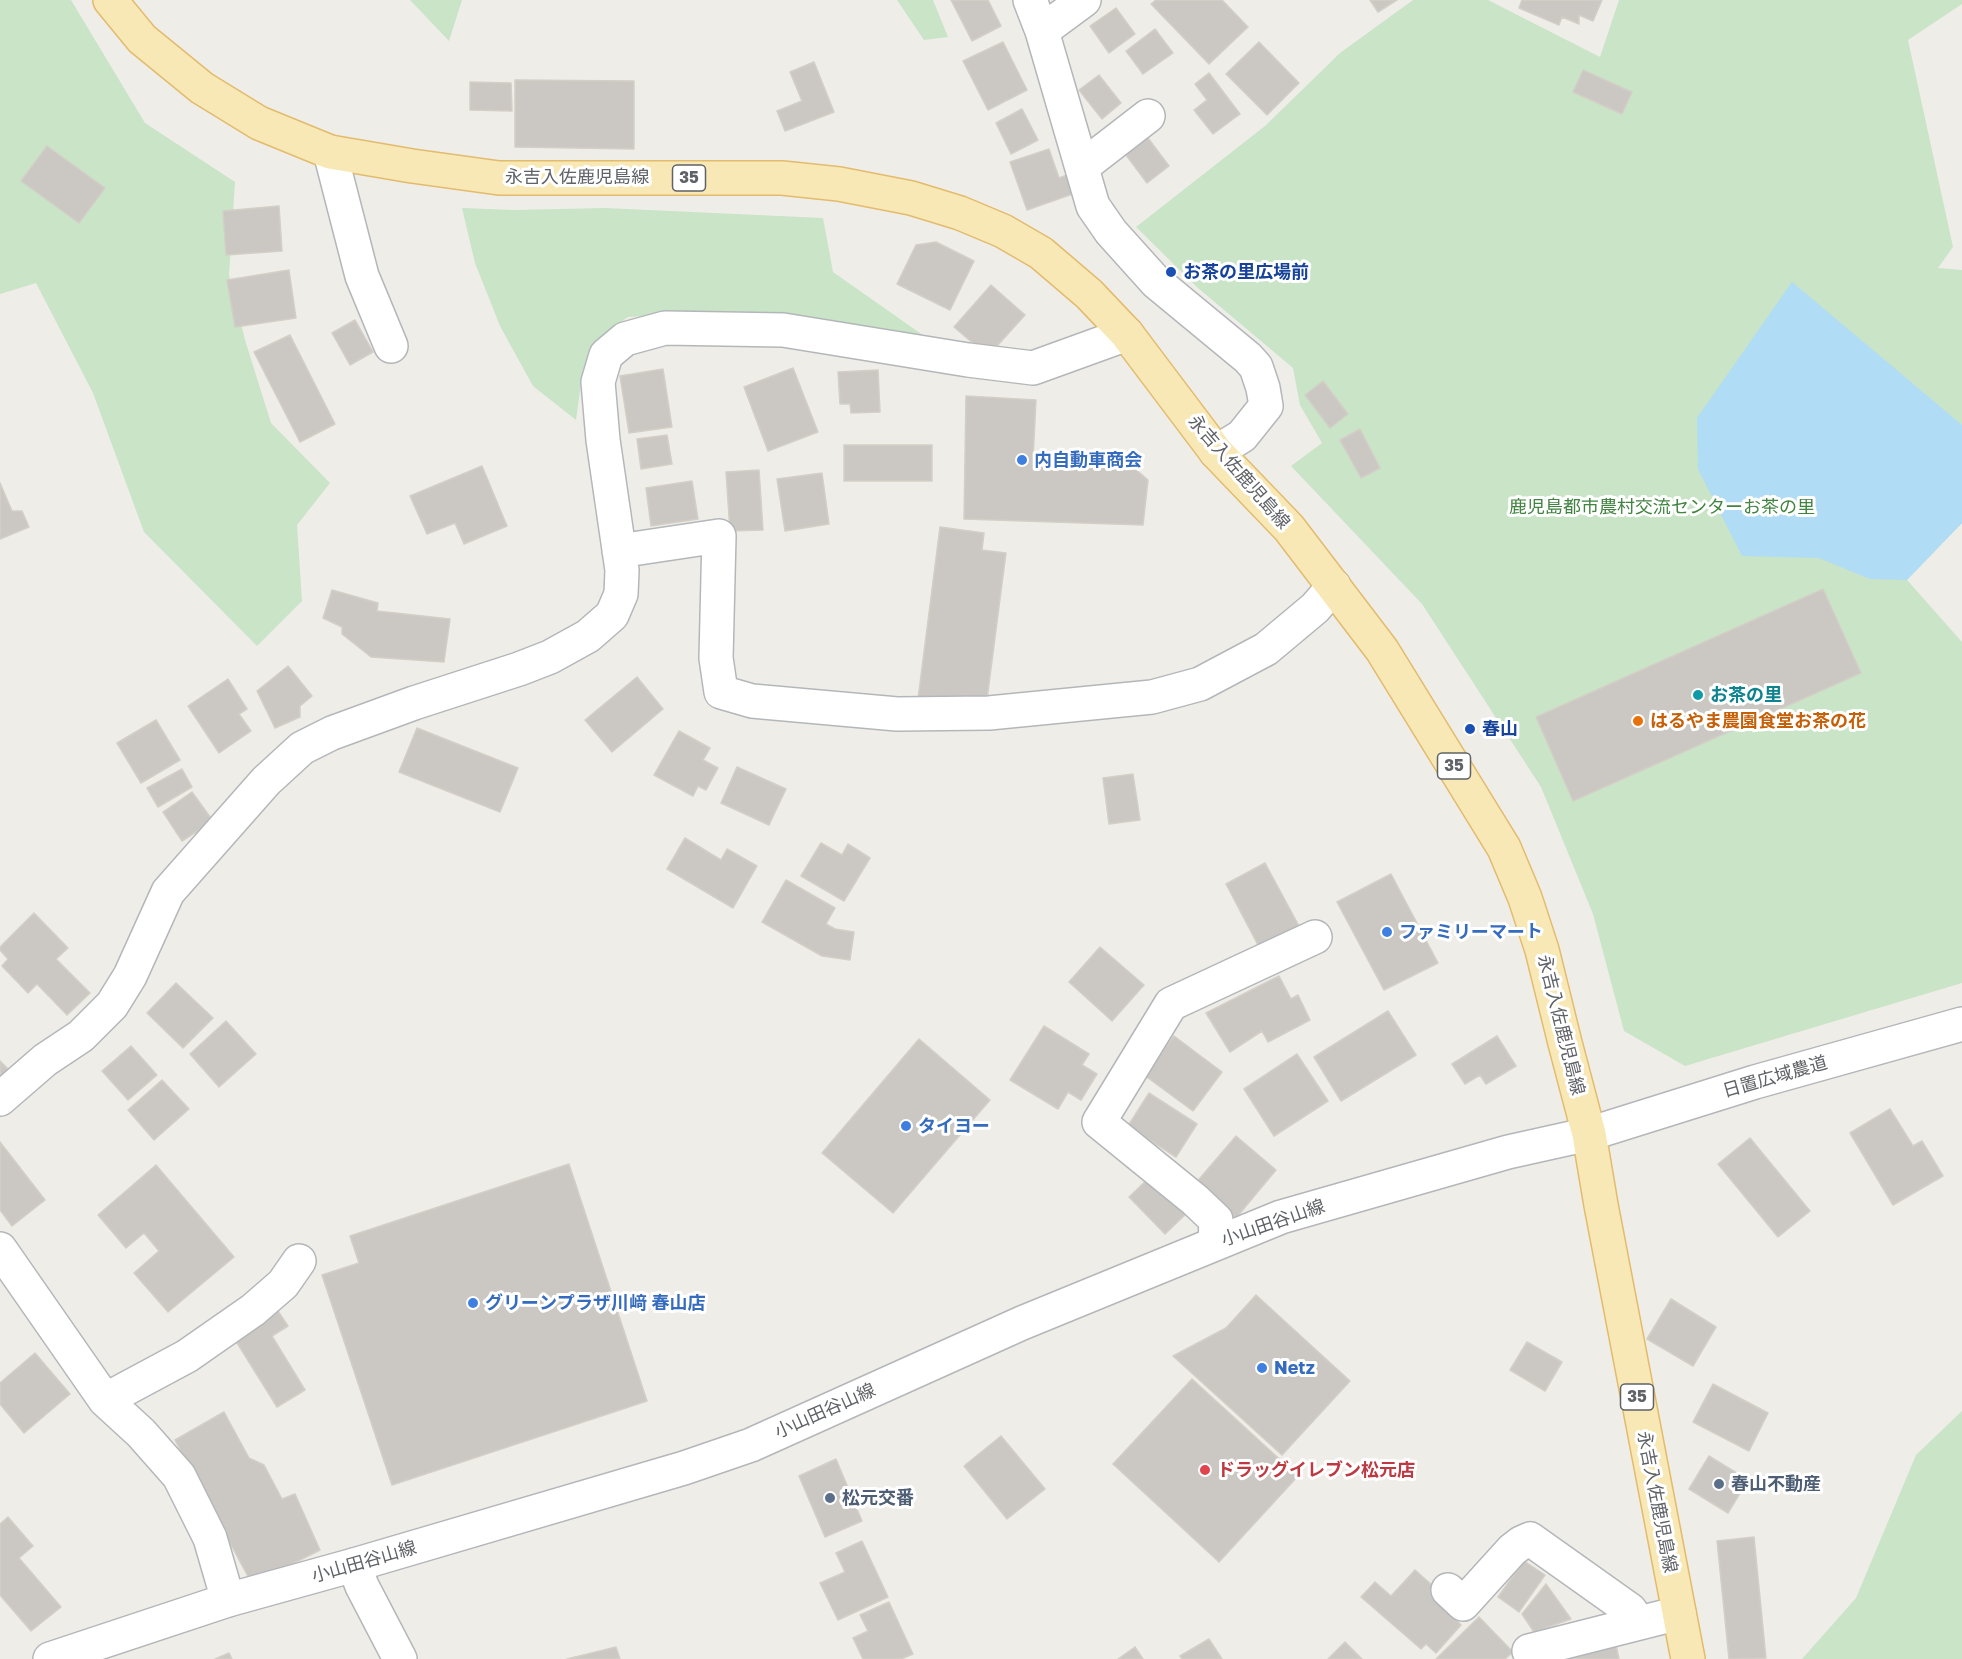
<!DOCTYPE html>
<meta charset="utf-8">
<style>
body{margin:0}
canvas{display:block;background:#efede8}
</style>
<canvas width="1962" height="1659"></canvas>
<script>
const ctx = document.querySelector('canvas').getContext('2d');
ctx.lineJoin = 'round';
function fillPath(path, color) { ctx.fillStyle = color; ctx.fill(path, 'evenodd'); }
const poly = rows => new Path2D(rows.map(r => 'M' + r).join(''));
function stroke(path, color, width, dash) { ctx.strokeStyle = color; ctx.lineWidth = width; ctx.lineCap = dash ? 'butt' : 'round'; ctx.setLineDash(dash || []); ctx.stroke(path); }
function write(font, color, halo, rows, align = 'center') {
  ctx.font = font + ' "Golos Text","Noto Sans JP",sans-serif'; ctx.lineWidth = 6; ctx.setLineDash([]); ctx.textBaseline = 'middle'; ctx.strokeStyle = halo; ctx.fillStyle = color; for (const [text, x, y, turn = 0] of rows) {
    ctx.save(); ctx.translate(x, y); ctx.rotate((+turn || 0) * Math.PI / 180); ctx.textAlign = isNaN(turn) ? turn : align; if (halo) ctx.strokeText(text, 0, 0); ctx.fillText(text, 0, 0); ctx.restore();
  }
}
const green = poly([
 [0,0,71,0,145,123,235,182,229,275,245,340,271,423,330,483,297,525,302,601,257,646,144,532,93,393,36,283,0,294],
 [410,0,462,0,449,41],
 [897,0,933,0,948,37,924,40],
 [1413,0,1488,0,1600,57,1619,0,1962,0,1962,4,1908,40,1953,247,1938,268,1962,270,1962,523,1907,580,1962,642,1962,983,1685,1066,1624,1031,1593,914,1541,787,1422,604,1291,466,1322,443,1300,405,1293,368,1198,288,1136,227,1265,126,1340,53],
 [462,208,514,210,605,208,823,218,833,272,927,338,679,314,628,317,599,338,583,369,576,420,533,386,500,326,475,263],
 [1962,1411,1962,1659,1802,1659,1856,1598,1916,1455]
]);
const water = poly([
 [1792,282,1962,425,1962,523,1907,580,1870,579,1819,558,1742,556,1698,469,1697,418]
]);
const building = poly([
 [951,0,988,0,1001,26,972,41,951,0],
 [1156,0,1222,0,1248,27,1209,64,1151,4,1156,0],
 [1370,0,1397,0,1378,12,1370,0],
 [1522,0,1602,0,1593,21,1579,15,1579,24,1562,17,1559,25,1519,8,1522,0],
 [1116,8,1135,34,1109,53,1090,26,1116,8],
 [1155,29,1173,53,1143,74,1126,51,1155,29],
 [1003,42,1027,90,988,110,963,61,1003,42],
 [1259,42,1299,83,1267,115,1226,74,1259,42],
 [814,62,834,112,785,131,777,111,802,101,790,72,814,62],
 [1583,70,1632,92,1622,114,1573,92,1583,70],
 [1209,73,1240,114,1213,134,1194,110,1207,100,1195,84,1209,73],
 [1099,75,1121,103,1102,119,1079,90,1099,75],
 [515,80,634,81,634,149,515,147,515,80],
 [470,82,511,83,512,111,470,110,470,82],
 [1022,109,1038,140,1011,154,996,123,1022,109],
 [1148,138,1169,166,1147,183,1126,155,1148,138],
 [47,146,105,188,79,223,21,181,47,146],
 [1049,149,1059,178,1075,172,1081,191,1027,210,1010,162,1049,149],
 [279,206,282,251,226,255,223,211,279,206],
 [936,242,974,261,950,310,897,284,916,245,936,242],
 [289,270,296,318,235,327,227,280,289,270],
 [991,285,1025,315,988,356,954,327,991,285],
 [355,320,373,352,350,365,332,333,355,320],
 [290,335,335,424,300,442,254,352,290,335],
 [793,368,818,432,768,451,744,387,793,368],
 [663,369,672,427,629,433,620,376,663,369],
 [878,370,880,412,851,413,850,404,840,404,838,372,878,370],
 [1323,381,1348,414,1330,428,1305,395,1323,381],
 [966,396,1036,400,1033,459,1126,461,1148,480,1143,525,964,519,966,396],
 [1360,429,1380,468,1361,478,1340,440,1360,429],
 [667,435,672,464,641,469,637,439,667,435],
 [844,445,932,445,932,481,844,481,844,445],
 [482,466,507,526,464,544,455,523,427,534,410,496,482,466],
 [759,470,763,530,730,531,726,472,759,470],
 [822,473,829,524,785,531,777,479,822,473],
 [692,481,698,519,651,526,646,488,692,481],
 [0,483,12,511,22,511,29,527,0,539,0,483],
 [940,527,984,533,982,550,1006,553,986,707,918,699,940,527],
 [1823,589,1861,673,1573,801,1536,717,1823,589],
 [332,590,378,603,377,611,450,619,444,662,371,657,342,634,342,627,323,618,332,590],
 [288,666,312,696,300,706,300,717,275,728,257,691,288,666],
 [637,677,663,709,612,752,585,720,637,677],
 [228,679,247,709,239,714,251,731,219,753,188,706,228,679],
 [156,720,180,760,141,783,117,743,156,720],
 [417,728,518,768,500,812,399,772,417,728],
 [679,731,710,748,703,760,718,768,706,790,698,786,693,796,654,775,679,731],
 [737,767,786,789,769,825,721,803,737,767],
 [182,769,192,787,158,807,147,788,182,769],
 [1133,774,1140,820,1109,824,1103,778,1133,774],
 [192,792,213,821,182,841,163,812,192,792],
 [685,838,721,860,727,849,757,866,733,908,667,869,685,838],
 [821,843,842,855,848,844,870,858,844,901,801,876,821,843],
 [1265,863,1299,926,1259,947,1226,884,1265,863],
 [1391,874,1438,963,1384,990,1337,902,1391,874],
 [786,880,835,908,826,924,835,929,854,932,850,960,822,956,762,922,786,880],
 [34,913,68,948,56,959,90,993,67,1015,37,984,28,993,2,966,8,959,0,950,0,947,34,913],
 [1100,947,1144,985,1112,1021,1069,982,1100,947],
 [1279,976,1291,999,1298,995,1310,1020,1268,1042,1262,1031,1230,1052,1206,1013,1279,976],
 [176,983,213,1018,183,1048,147,1013,176,983],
 [1388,1011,1416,1055,1341,1101,1314,1057,1388,1011],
 [226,1021,256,1054,219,1087,190,1054,226,1021],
 [1044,1026,1089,1054,1082,1065,1097,1074,1081,1100,1068,1092,1058,1109,1010,1080,1044,1026],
 [1174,1036,1222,1072,1193,1111,1144,1075,1174,1036],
 [1497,1036,1516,1066,1486,1084,1480,1075,1465,1084,1452,1064,1497,1036],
 [919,1039,990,1100,893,1213,822,1153,919,1039],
 [131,1046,157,1075,128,1100,102,1071,131,1046],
 [1297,1054,1328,1101,1274,1136,1244,1089,1297,1054],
 [0,1061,9,1070,0,1078,0,1061],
 [162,1080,189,1109,154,1140,128,1110,162,1080],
 [1149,1093,1197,1124,1176,1157,1128,1126,1149,1093],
 [1890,1109,1913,1146,1922,1141,1943,1176,1893,1205,1850,1133,1890,1109],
 [1236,1136,1276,1170,1236,1218,1195,1184,1236,1136],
 [1750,1138,1810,1211,1778,1237,1718,1164,1750,1138],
 [0,1142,45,1200,12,1226,0,1210,0,1142],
 [569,1164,647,1401,392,1485,322,1275,359,1263,350,1236,569,1164],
 [156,1165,234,1257,168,1312,134,1273,159,1251,144,1233,126,1248,98,1215,156,1165],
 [1151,1176,1187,1213,1165,1234,1129,1197,1151,1176],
 [1256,1295,1350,1381,1282,1455,1173,1356,1226,1328,1256,1295],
 [1671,1299,1716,1327,1693,1366,1647,1339,1671,1299],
 [278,1311,288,1326,272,1336,305,1390,277,1407,234,1338,278,1311],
 [1527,1342,1562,1362,1545,1391,1510,1370,1527,1342],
 [35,1353,70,1394,24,1433,0,1404,0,1383,35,1353],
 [1192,1379,1298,1476,1219,1562,1113,1464,1192,1379],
 [1713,1384,1768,1413,1749,1451,1693,1422,1713,1384],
 [224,1412,249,1458,264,1465,282,1499,295,1494,320,1550,252,1584,175,1440,224,1412],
 [1001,1436,1045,1489,1007,1519,964,1466,1001,1436],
 [1709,1456,1748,1480,1728,1513,1689,1489,1709,1456],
 [836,1459,862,1521,825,1537,799,1476,836,1459],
 [8,1517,33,1546,19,1558,61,1607,31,1631,0,1595,0,1524,8,1517],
 [1754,1537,1766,1658,1729,1659,1717,1541,1754,1537],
 [862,1541,888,1597,838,1620,820,1583,845,1572,836,1553,862,1541],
 [1524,1561,1545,1575,1519,1612,1498,1597,1524,1561],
 [1415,1570,1460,1610,1454,1617,1461,1625,1436,1653,1426,1644,1421,1649,1361,1597,1375,1582,1391,1596,1415,1570],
 [1546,1584,1571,1619,1534,1632,1522,1614,1546,1584],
 [889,1602,913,1654,901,1659,863,1659,853,1638,868,1631,860,1615,889,1602],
 [1479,1617,1513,1652,1505,1659,1436,1659,1479,1617],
 [1209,1639,1222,1659,1182,1659,1180,1656,1209,1639],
 [1345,1642,1362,1659,1328,1659,1345,1642],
 [1616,1645,1619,1659,1552,1659,1616,1645],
 [616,1647,620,1659,567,1659,616,1647],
 [1135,1647,1143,1659,1118,1659,1135,1647],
 [229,1653,232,1659,215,1659,229,1653]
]);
const street = poly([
 [1030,0,1042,31,1093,206,1111,232,1156,282,1248,358,1256,367,1263,388,1266,406,1242,436,1216,452],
 [1042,31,1084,0],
 [330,152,362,276,391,346],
 [1082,167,1148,116],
 [619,551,719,536,716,658,721,692,752,701,897,714,989,713,1152,697,1200,684,1266,649,1315,608,1334,586],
 [0,1099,45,1060,81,1036,112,1005,130,976,168,892,266,781,302,748,332,733,414,703,519,669,550,657,588,636,612,615,621,594,622,570,603,440,598,382,606,355,625,339,665,328,783,330,968,360,1033,368,1127,334],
 [1215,1243,1216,1220,1195,1200,1099,1122,1171,1004,1315,937],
 [0,1249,105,1400,141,1433,179,1476,210,1538,228,1600],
 [105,1400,187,1356,253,1310,283,1284,299,1261],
 [354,1565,362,1586,400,1659],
 [1448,1590,1463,1604,1512,1550,1521,1543,1530,1539,1630,1610,1639,1623],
 [1529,1651,1679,1613]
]);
const secondary = poly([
 [50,1659,228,1600,354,1565,684,1468,751,1445,1022,1323,1281,1217,1508,1152,1589,1134,1755,1082,1962,1024]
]);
const primary = poly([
 [110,0,142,39,202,88,259,123,330,152,412,166,499,178,782,178,839,184,911,198,960,213,1003,231,1041,253,1089,294,1127,334,1216,452,1289,528,1382,650,1504,848,1525,898,1542,950,1565,1043,1589,1134,1601,1205,1688,1659]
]);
const markers = [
 [1171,272,6,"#1a4fb4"],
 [1022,460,6,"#3f7fe0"],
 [1698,695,6,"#0f9aa8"],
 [1638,721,6,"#e8710a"],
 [1470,729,6,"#1a4fb4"],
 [1387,932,6,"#3f7fe0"],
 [906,1126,6,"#3f7fe0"],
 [473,1303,6,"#3f7fe0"],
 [1262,1368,6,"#3f7fe0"],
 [1205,1470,6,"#e0444e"],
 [1719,1484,6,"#5c6f8a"],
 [830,1498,6,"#5c6f8a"]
];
const shields = [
 [689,178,33],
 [1454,766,33],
 [1637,1397,33]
];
const shieldNames = [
 ["35",689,178],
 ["35",1454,766],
 ["35",1637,1397]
];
const streetNames = [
 ["永吉入佐鹿児島線",577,177],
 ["永吉入佐鹿児島線",1239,472,49],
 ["永吉入佐鹿児島線",1561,1025,76],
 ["日置広域農道",1775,1077,-16],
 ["小山田谷山線",1273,1223,-19],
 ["小山田谷山線",825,1411,-24],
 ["永吉入佐鹿児島線",1657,1502,79],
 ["小山田谷山線",364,1562,-16]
];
const transitNames = [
 ["お茶の里広場前",1183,272],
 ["春山",1482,729]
];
const shopNames = [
 ["内自動車商会",1034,460],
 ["ファミリーマート",1399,932],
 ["タイヨー",918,1126],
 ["グリーンプラザ川﨑 春山店",485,1303],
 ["Netz",1274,1368]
];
const parkNames = [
 ["鹿児島都市農村交流センターお茶の里",1662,507]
];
const cultureNames = [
 ["お茶の里",1710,695]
];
const foodNames = [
 ["はるやま農園食堂お茶の花",1650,721]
];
const healthNames = [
 ["ドラッグイレブン松元店",1217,1470]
];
const serviceNames = [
 ["春山不動産",1731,1484],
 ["松元交番",842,1498]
];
fillPath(green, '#c9e4c7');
fillPath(water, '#b0dcf6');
fillPath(building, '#cbc8c4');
stroke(building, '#d3cfc6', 1.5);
stroke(street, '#b4b7ba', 36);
stroke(secondary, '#b4b6ba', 36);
stroke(primary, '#e3bb6d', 36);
stroke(street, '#fff', 33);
stroke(secondary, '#fff', 33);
stroke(primary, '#f7e8b5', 33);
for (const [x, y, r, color] of markers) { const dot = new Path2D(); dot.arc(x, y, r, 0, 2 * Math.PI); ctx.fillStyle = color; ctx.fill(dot); stroke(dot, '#fff', 2); }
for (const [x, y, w] of shields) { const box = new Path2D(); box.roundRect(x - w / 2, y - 13, w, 26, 4.5); ctx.fillStyle = '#fff'; ctx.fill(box); stroke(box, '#5f6266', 1.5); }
write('bold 16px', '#5f6266', null, shieldNames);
write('18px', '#5f6266', '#fff', streetNames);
write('bold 18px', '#164399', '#fff', transitNames, 'left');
write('bold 18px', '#366cbe', '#fff', shopNames, 'left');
write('18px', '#418440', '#fff', parkNames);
write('bold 18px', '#0d838f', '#fff', cultureNames, 'left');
write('bold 18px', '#c56008', '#fff', foodNames, 'left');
write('bold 18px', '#be3a42', '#fff', healthNames, 'left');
write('bold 18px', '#4e5e75', '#fff', serviceNames, 'left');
</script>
